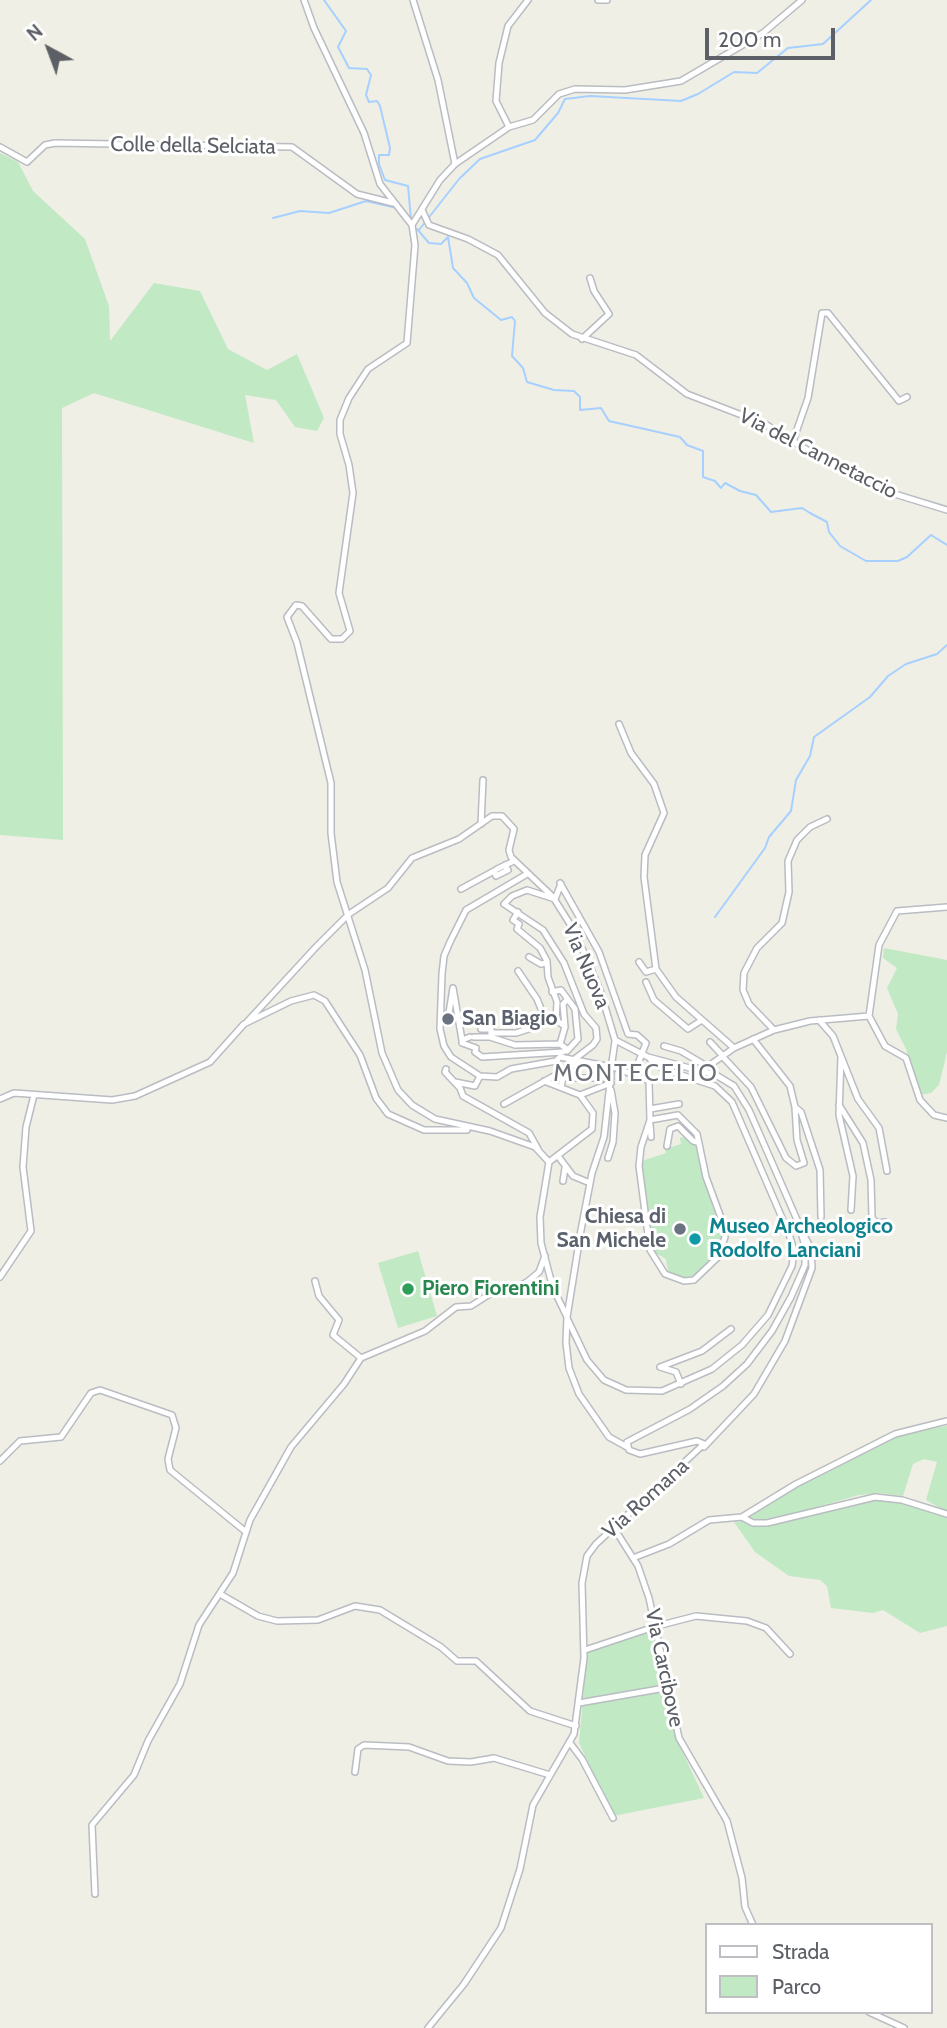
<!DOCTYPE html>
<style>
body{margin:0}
#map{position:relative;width:947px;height:2028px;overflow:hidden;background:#f0efe5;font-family:Cabin,sans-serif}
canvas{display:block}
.legend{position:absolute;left:705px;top:1923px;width:228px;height:91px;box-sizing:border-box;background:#fff;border:2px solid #bebfc2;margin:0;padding:9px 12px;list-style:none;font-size:21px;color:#5c6066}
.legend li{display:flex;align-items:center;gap:14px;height:35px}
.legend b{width:35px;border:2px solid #bebfc2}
.north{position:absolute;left:14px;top:14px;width:70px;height:70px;-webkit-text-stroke:5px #fff;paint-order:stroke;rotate:319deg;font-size:19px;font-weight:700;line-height:28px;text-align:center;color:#5c6066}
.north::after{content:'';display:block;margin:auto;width:24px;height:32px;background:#5c6066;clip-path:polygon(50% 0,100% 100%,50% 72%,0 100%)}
.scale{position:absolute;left:705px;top:28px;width:130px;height:32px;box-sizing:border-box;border:4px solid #5c6066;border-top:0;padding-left:9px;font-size:21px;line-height:24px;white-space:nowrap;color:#5c6066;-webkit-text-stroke:5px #fff;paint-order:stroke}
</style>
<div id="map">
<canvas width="947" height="2028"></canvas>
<ul class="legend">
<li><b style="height:9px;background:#fff"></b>Strada</li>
<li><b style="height:19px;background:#c0e9c4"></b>Parco</li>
</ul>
<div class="north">N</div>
<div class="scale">200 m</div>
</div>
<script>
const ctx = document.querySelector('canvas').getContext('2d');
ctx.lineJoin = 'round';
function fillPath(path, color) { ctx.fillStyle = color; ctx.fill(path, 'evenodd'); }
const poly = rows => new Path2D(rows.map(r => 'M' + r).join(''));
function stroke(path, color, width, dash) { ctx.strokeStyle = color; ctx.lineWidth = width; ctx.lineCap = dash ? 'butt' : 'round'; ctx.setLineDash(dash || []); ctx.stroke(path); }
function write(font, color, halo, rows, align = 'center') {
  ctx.font = font + ' Cabin,sans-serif'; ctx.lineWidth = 6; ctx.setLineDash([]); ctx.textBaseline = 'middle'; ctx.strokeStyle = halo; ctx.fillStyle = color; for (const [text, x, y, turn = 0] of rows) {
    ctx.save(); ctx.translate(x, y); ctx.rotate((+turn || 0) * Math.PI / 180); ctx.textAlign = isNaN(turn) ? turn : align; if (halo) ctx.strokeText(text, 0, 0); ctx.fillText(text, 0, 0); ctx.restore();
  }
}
const green = poly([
 [0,153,18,162,33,191,85,239,109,306,110,341,154,283,200,291,228,349,267,370,297,354,324,418,317,431,295,427,276,400,245,395,254,443,94,393,62,408,63,840,0,835],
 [884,948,947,960,947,1052,939,1085,931,1093,919,1095,906,1049,896,1029,898,1014,887,988,897,968,883,958],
 [685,1137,695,1144,703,1178,722,1234,719,1251,711,1261,698,1275,681,1278,668,1272,666,1259,652,1251,642,1161,666,1153,665,1149,681,1144,680,1138],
 [418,1251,437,1316,398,1328,378,1263],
 [947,1426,947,1512,926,1500,937,1462,924,1459,913,1464,903,1496,878,1493,859,1495,778,1518,757,1522,751,1519,749,1514,777,1497,869,1448,907,1431],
 [877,1500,909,1503,947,1516,947,1626,920,1633,883,1610,873,1613,831,1608,827,1586,820,1580,789,1576,755,1552,734,1522,744,1521,758,1527],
 [654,1631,677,1740,704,1798,613,1816,579,1743,587,1651]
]);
const stream = poly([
 [324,0,346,31,338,47,349,68,367,69,371,75,366,95,369,102,377,101,380,106,390,148,389,155,379,155,379,164,385,180,408,186,411,219],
 [273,218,300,211,329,213,366,201,397,208],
 [417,229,429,243,441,244,448,237,453,268,467,283,474,298,501,320,512,317,515,321,512,356,523,368,527,382,554,390,574,391,580,397,580,410,601,408,609,421,680,437,687,445,703,451,703,477,715,481,721,488,725,483,740,491,756,495,771,512,802,508,810,513,827,522,829,532,840,546,866,561,898,561,907,557,931,535,947,545],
 [419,230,459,179,480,159,535,140,558,113,565,99,590,96,681,101,698,94,734,72,757,73,788,48,823,44,871,0],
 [715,917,765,848,769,837,791,811,796,780,810,756,814,737,870,697,888,676,906,664,937,654,947,645]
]);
const minor = poly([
 [304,0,314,28,364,133,380,184,412,225,415,245,407,343,368,369,349,398,340,420,340,434,349,465,353,493,339,593,350,631,342,639,331,639,302,606,296,605,287,617,297,643,331,783,331,833,337,882,365,970,382,1053,398,1090,412,1105,435,1119,490,1131,535,1147,549,1162],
 [413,0,438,80,455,164],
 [598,0,607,0],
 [509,127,496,101,499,63,508,26,528,0],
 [0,147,27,162,45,145,55,143,292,147,357,194,393,203],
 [422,210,429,225,468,239,498,255,545,313,572,334,636,355,687,394,765,424,835,467,885,491,947,510],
 [412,225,440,180,455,164,509,127,533,120,559,94,575,89,625,90,681,81,763,33,802,0],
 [582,339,609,314,594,291,590,278],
 [793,441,808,398,822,313,828,313,899,401,907,397],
 [619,724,631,753,654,784,664,813,645,855,644,877,656,969,676,997,734,1048],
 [481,824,483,780],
 [505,865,508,870,496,876,494,871,497,869,514,861],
 [527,874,466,910,450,942,444,956,442,974,440,1029,444,1046,451,1057,480,1076,497,1077,511,1069,556,1061,560,1057,616,1068,649,1081,650,1120,641,1147,639,1166,650,1250,665,1274,684,1281,694,1280,718,1257,725,1237,724,1226,706,1177,697,1134,678,1115,650,1120],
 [560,883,599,952,628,1034,637,1035,646,1043,634,1074],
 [561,884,555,899,527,890,512,896,504,904,543,930,564,963,584,1014,596,1028,597,1039,593,1045,572,1061],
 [461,889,494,871],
 [947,907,897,911,879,945,869,1016,885,1046,906,1058,920,1100,934,1115,947,1118],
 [518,912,513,920,519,924,517,929,540,948,547,961,548,977,557,1002,556,1020,563,1025],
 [529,957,541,964,547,963],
 [639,962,646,972,656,969],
 [518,971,537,999,546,1021],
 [646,982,654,1000,688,1029,702,1020],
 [552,992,561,990,575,1009,578,1039,567,1051],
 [442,1018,449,1013,453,988,462,1040],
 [819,1020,833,1036,858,1099,879,1128,887,1171],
 [247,1022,316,947,349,914,388,888,412,858,459,839,492,816,502,816,514,829,509,850,511,857,553,897,575,932,600,990,615,1040,648,1057,716,1075,734,1086,749,1110,798,1222,805,1246,805,1265,791,1297,772,1331,747,1364,723,1386,690,1409,627,1442,629,1450,640,1454,697,1441,704,1444,596,1544,587,1556,582,1583,584,1658,574,1734,533,1805,520,1869,501,1928,464,1984,428,2028],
 [481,1029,491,1029,491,1034],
 [774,1030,749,1004,743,990,744,973,757,948,782,923,789,892,788,861,797,840,810,827,827,819],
 [492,1033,516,1033,541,1025,556,1014],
 [470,1037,462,1040,462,1043,476,1048,475,1052,482,1057,563,1052],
 [474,1037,490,1037,515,1045,560,1044,568,1050],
 [753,1039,790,1086,795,1107,801,1112,820,1170,821,1217],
 [710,1042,723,1056],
 [560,1044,565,1027,563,1004,567,1000],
 [664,1046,681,1051,708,1067],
 [723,1057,751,1087,786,1158,796,1166,804,1163,797,1140,795,1107],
 [841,1057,839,1115,853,1176,851,1210],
 [446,1069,445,1072,460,1088,463,1096,529,1133,538,1149],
 [611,1069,615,1041],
 [700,1072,734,1048,774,1030,810,1021,869,1016],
 [611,1074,604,1137,592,1173,581,1230,567,1317,566,1343,569,1368,579,1394,609,1437,627,1447],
 [544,1081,580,1095,611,1083],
 [455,1082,475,1086,480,1076],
 [561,1087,563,1078,611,1078],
 [0,1099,14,1093,112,1100,135,1096,210,1062,244,1024,291,1001,314,995,325,1001,360,1055,376,1098,388,1114,424,1130,467,1130],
 [504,1104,579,1062],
 [839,1105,863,1143,871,1180,872,1218,877,1223,885,1222],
 [650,1109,679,1104],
 [650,1124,651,1137],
 [667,1146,670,1129,678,1126,693,1141,699,1143],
 [558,1156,573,1176,590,1183],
 [608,1158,613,1142,615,1113,611,1090],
 [563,1181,565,1168],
 [0,1277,31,1231,23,1167,26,1127,34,1095],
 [315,1281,319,1296,339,1320,333,1335,361,1358],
 [567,1317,553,1288,541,1243,540,1217,549,1162,592,1129,593,1113,580,1095],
 [567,1318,587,1360,604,1380,626,1390,662,1391,712,1369,742,1345,768,1315,792,1266,794,1251,789,1234,732,1102,715,1086,663,1069,650,1059],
 [681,1384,676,1372,660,1367,702,1351,731,1329],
 [704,1447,754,1394,785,1341,812,1268,811,1249,803,1233],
 [0,1461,20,1441,61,1437,91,1393,100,1390,172,1415,176,1428,168,1459,170,1470,246,1532],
 [742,1517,753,1523,767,1523,875,1497,902,1500,947,1514],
 [614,1528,638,1566,649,1598,679,1738,727,1821,742,1878,745,1907,753,1925],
 [633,1558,669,1544,709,1520,742,1517,796,1484,895,1434,947,1421],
 [220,1594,258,1616,277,1621,318,1620,355,1606,380,1610,441,1647,457,1661,476,1661,530,1711,576,1726],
 [661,1625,696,1616,747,1621,766,1628,790,1654],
 [585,1650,654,1627],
 [579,1703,665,1688],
 [570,1743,582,1759,613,1818],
 [355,1772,358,1749,364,1745,409,1747,448,1761,471,1762,494,1758,550,1775],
 [95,1894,92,1825,134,1775,148,1741,180,1684,199,1625,233,1573,250,1520,291,1447,344,1384,361,1358,425,1331,456,1307,471,1306,493,1292,513,1289,527,1282,539,1272,545,1256],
 [869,2012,904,2028]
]);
const minorBridge = poly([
 [654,1627,661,1625]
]);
const markers = [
 [448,1019,7,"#6b7280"],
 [680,1229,7,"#6b7280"],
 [695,1239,7,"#0f9aa8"],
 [408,1289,7,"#2e9e5b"]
];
const streetNames = [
 ["Colle della Selciata",193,146,1],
 ["Via del Cannetaccio",818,454,27],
 ["Via Nuova",586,966,67],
 ["Via Romana",646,1499,-42],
 ["Via Carcibove",664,1668,78]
];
const worshipNames = [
 ["San Biagio",462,1019],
 ["Chiesa di",666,1217,"right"],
 ["San Michele",666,1241,"right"]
];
const cultureNames = [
 ["Museo Archeologico",709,1227],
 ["Rodolfo Lanciani",709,1251]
];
const leisureNames = [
 ["Piero Fiorentini",422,1289]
];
const quarterNames = [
 ["MONTECELIO",636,1074]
];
fillPath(green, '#c0e9c4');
stroke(stream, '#a6d0ff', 2);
stroke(minor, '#b9bcc2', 8);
stroke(minor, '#fff', 5);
stroke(minorBridge, '#b9bcc2', 8, []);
stroke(minorBridge, '#fff', 5);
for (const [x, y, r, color] of markers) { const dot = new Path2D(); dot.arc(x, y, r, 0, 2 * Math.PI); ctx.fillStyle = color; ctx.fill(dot); stroke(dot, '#fff', 2.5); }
write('21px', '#5c6066', '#fff', streetNames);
write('bold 21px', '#5b616d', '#fff', worshipNames, 'left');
write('bold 21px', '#0d838f', '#fff', cultureNames, 'left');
write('bold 21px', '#27864d', '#fff', leisureNames, 'left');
ctx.letterSpacing = '2px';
write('24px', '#6d7279', '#fff', quarterNames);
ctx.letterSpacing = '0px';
</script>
